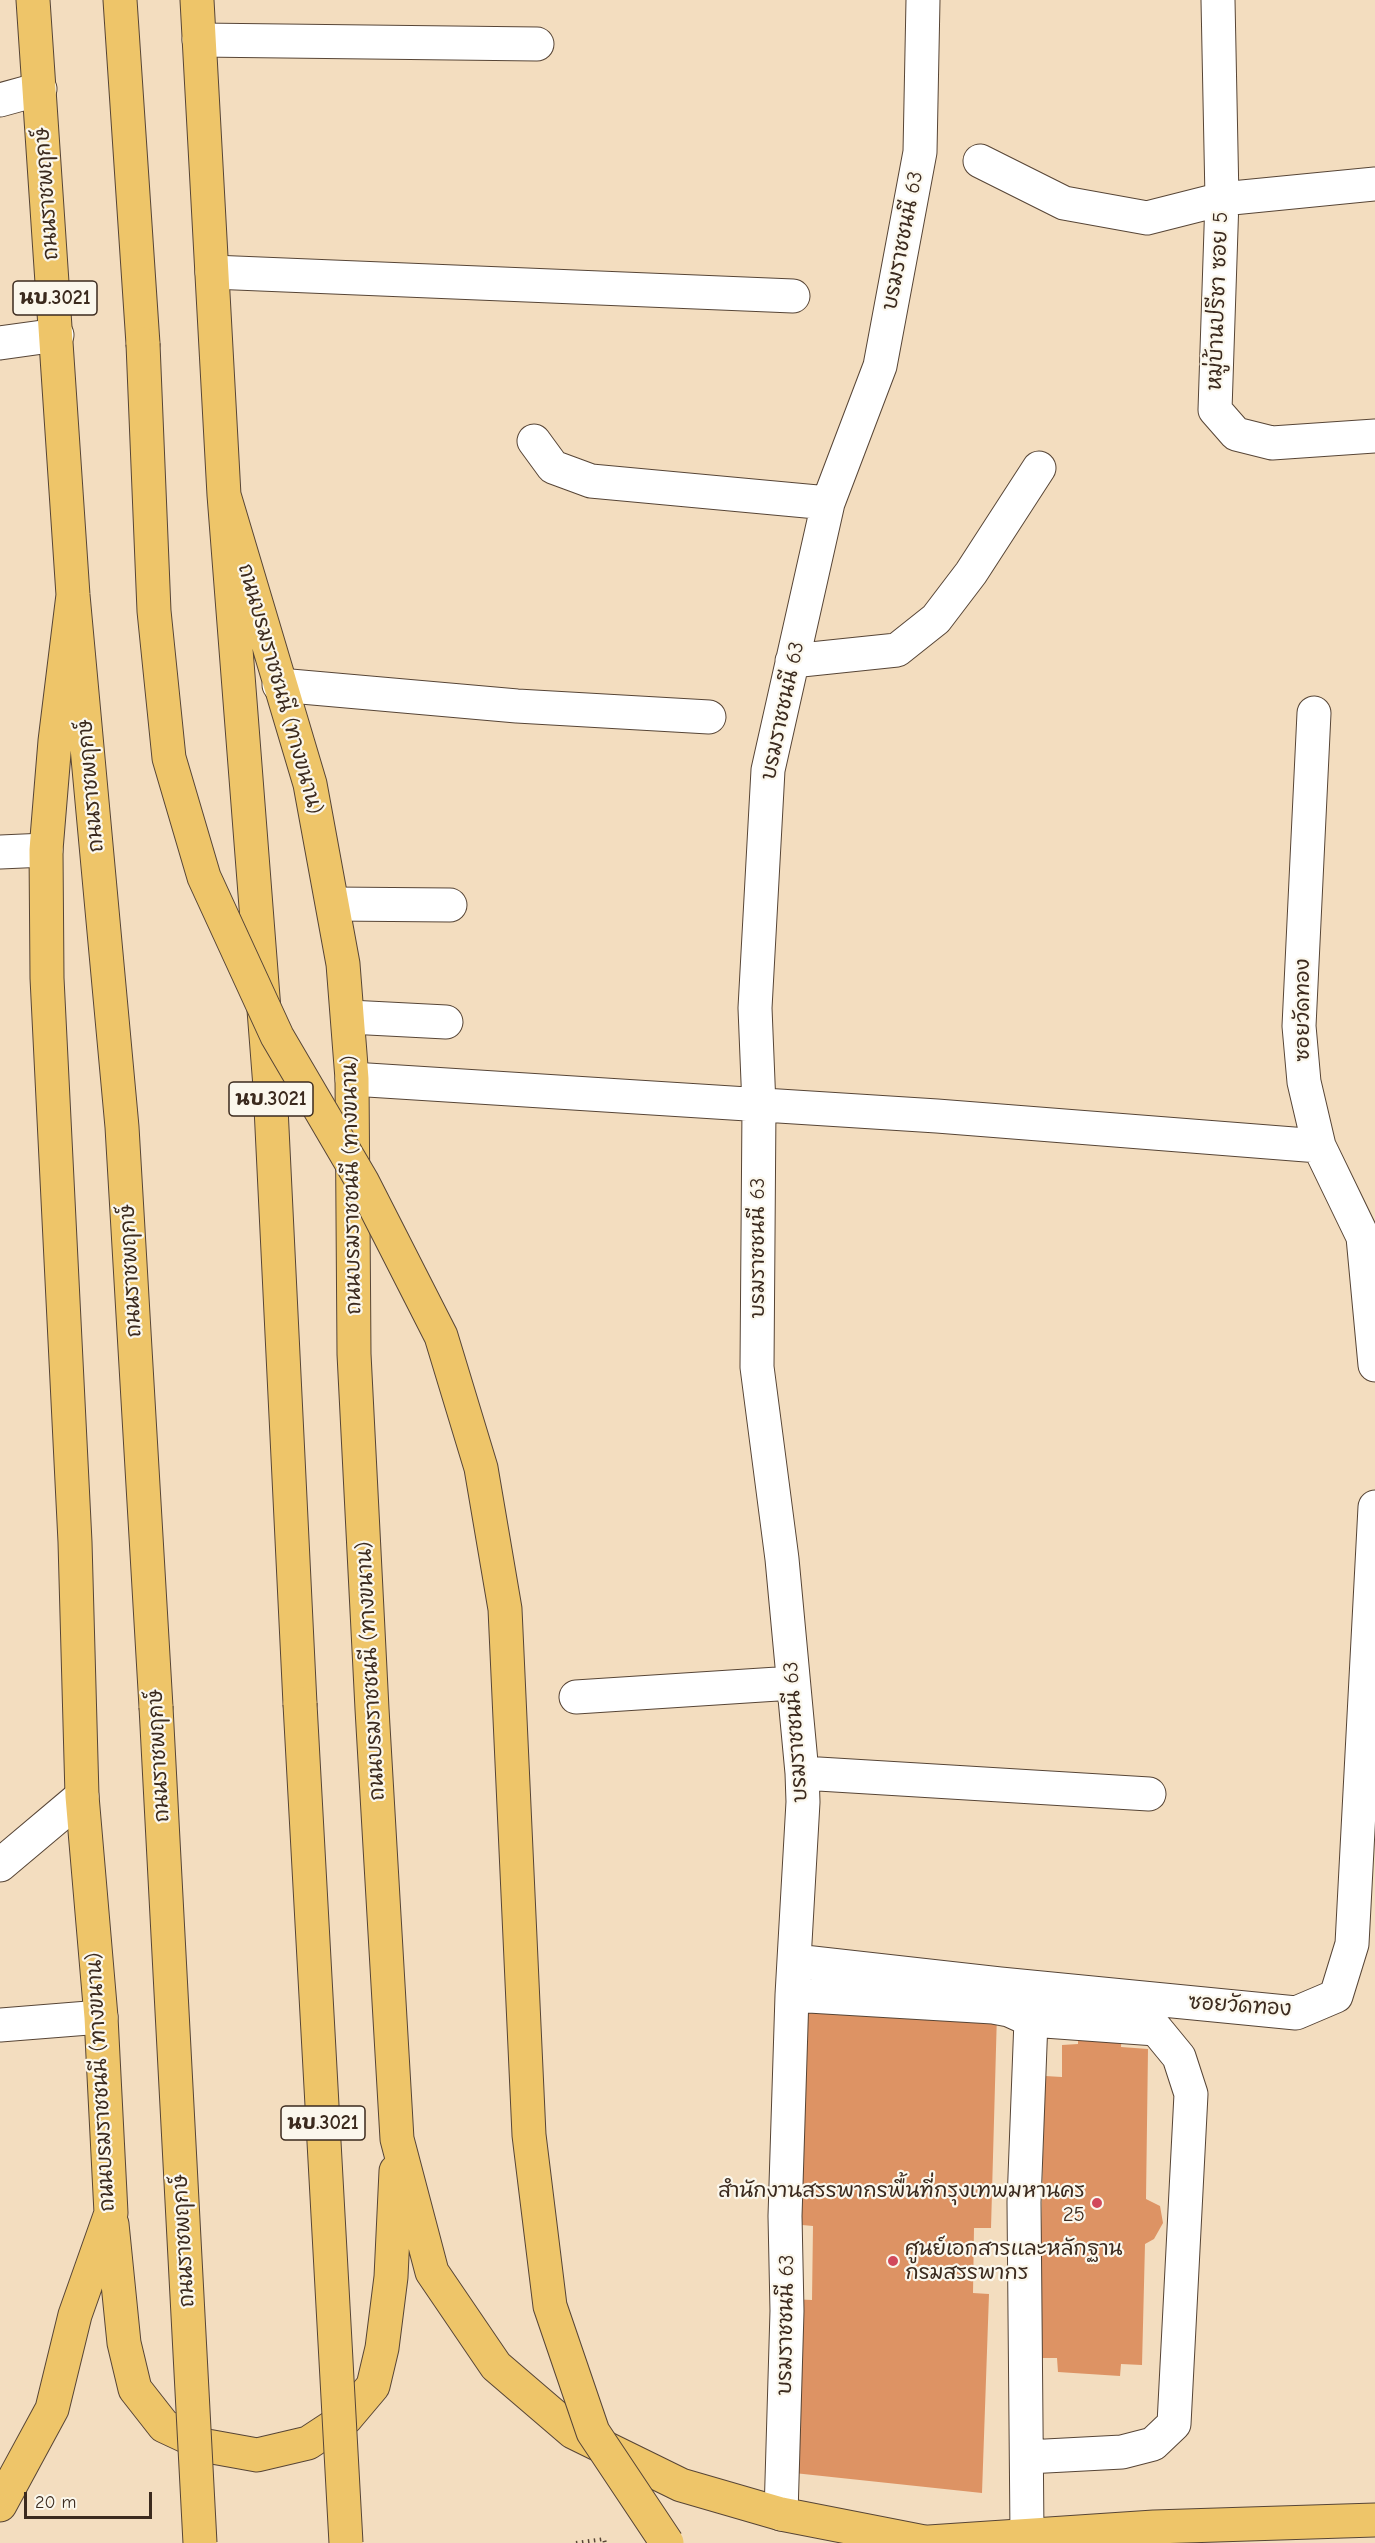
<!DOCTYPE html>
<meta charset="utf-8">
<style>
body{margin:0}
#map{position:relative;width:1375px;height:2543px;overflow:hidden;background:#f3ddbf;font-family:"Comic Neue",sans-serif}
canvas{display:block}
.scale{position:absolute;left:24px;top:2492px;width:128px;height:27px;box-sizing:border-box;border:3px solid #3b2a1e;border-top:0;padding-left:8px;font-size:18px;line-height:21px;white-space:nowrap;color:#3b2a1e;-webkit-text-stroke:4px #fbf7ec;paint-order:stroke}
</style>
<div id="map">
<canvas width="1375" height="2543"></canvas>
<div class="scale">20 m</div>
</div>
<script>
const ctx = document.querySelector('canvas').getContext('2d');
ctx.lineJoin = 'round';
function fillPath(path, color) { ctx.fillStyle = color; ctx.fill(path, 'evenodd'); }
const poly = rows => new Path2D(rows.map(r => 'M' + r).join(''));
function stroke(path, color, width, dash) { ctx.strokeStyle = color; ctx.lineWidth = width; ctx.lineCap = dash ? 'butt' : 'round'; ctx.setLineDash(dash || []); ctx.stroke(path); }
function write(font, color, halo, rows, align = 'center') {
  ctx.font = font + ' "Comic Neue","Playpen Sans Thai",sans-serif'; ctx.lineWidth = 4.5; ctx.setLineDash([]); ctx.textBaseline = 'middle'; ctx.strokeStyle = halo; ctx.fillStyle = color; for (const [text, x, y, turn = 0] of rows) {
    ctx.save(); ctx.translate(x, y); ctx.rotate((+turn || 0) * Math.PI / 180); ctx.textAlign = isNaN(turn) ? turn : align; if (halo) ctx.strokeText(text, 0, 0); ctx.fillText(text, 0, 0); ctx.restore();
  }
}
const building = poly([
 [794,2005,997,2013,991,2228,974,2228,973,2293,989,2294,982,2493,794,2473,790,2299,812,2300,813,2226,791,2224],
 [1078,2029,1122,2031,1121,2047,1148,2049,1146,2199,1160,2206,1163,2223,1154,2239,1145,2244,1142,2365,1121,2364,1120,2376,1058,2372,1057,2358,1038,2358,1045,2076,1062,2077,1062,2045,1078,2044]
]);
const path = poly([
 [576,2543,604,2539,605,2543]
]);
const minor = poly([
 [1218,0,1222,199,1215,410,1236,434,1272,443,1375,436],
 [199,40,537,44],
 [0,100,40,89],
 [980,161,1064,203,1147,218,1222,199,1375,184],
 [212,272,793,296],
 [0,343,57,335],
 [534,441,553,467,591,481,828,503],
 [792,661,897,650,936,619,971,573,1039,468],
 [279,685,517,706,709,717],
 [1314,713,1299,1026,1304,1082,1319,1146,1363,1237,1375,1365],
 [0,852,46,850],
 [333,904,450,905],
 [349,1017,446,1022],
 [352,1079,937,1116,1319,1146],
 [576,1697,793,1683],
 [802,1773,1149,1794],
 [0,1865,82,1796],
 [795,1961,1000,1984,1296,2013,1336,1996,1352,1944,1375,1507],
 [792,1995,993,2007,1009,2010,1031,2020,1156,2029,1179,2057,1191,2094,1174,2424,1153,2444,1122,2452,1027,2457],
 [0,2025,101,2017],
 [781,2514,787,2311,785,2216,792,1995,803,1802,802,1773,782,1559,757,1367,759,1106,755,1008,768,770,828,503,880,366,920,152,923,0],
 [1027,2534,1024,2202,1031,2020]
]);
const major = poly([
 [33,0,73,595,122,1127,156,1707],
 [120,0,143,344],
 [197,0,224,495,270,1087,300,1704],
 [224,495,310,784,343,964,352,1079,354,1354,372,1709,397,2139,432,2272,496,2366,573,2432,681,2485,781,2514,924,2542],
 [112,2224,124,2343,135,2389,164,2426,207,2446,257,2455,308,2443,346,2418,373,2386,382,2348,391,2277,396,2171],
 [0,2505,52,2409,75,2315,111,2213,101,2017,82,1796,75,1542,47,978,46,850,55,741,73,595],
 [914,2543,1154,2527,1375,2520]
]);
const majorBridge = poly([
 [143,344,154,611,169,758,204,877,277,1036,362,1181,441,1336,481,1468,505,1609,529,2135,550,2306,593,2432,667,2543],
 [300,1704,346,2543],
 [156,1707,200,2543]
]);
const markers = [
 [1097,2203,6,"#d1495b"],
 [893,2261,6,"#d1495b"]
];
const shields = [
 [55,298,84],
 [271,1099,84],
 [323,2123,84]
];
const shieldNames = [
 ["นบ.3021",55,298],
 ["นบ.3021",271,1099],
 ["นบ.3021",323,2123]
];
const streetNames = [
 ["ถนนราชพฤกษ์",47,194,-94],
 ["บรมราชชนนี 63",903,241,-79],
 ["หมู่บ้านปรีชา ซอย 5",1218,301,-88],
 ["ถนนบรมราชชนนี (ทางขนาน)",280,689,74],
 ["บรมราชชนนี 63",783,711,-78],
 ["ถนนราชพฤกษ์",91,786,-95],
 ["ซอยวัดทอง",1303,1010,-90],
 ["ถนนบรมราชชนนี (ทางขนาน)",352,1185,-91],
 ["บรมราชชนนี 63",758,1248,-90],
 ["ถนนราชพฤกษ์",131,1271,-93],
 ["ถนนบรมราชชนนี (ทางขนาน)",371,1671,-93],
 ["บรมราชชนนี 63",796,1732,-94],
 ["ถนนราชพฤกษ์",159,1756,-93],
 ["ซอยวัดทอง",1240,2006,4],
 ["ถนนบรมราชชนนี (ทางขนาน)",101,2082,-93],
 ["ถนนราชพฤกษ์",184,2241,-93],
 ["บรมราชชนนี 63",786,2325,-89]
];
const poiNames = [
 ["สำนักงานสรรพากรพื้นที่กรุงเทพมหานคร",1085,2191],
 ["25",1085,2215],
 ["ศูนย์เอกสารและหลักฐาน",905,2249,"left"],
 ["กรมสรรพากร",905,2273,"left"]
];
fillPath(building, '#dd9364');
stroke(minor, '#574536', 35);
stroke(major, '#574536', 35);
stroke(path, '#574536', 4, [1.5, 4.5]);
stroke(minor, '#fff', 33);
stroke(major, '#eec569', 33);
stroke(majorBridge, '#574536', 35, []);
stroke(majorBridge, '#eec569', 33);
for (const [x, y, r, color] of markers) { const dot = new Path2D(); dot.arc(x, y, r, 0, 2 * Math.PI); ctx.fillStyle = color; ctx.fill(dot); stroke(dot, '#fbf7ec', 2); }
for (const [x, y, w] of shields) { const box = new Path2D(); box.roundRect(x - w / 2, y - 17, w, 34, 4.5); ctx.fillStyle = '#fbf7ec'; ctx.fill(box); stroke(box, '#3b2a1e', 1.5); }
write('bold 20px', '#3b2a1e', null, shieldNames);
write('21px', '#3b2a1e', '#fbf7ec', streetNames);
write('21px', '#3b2a1e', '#fbf7ec', poiNames, 'right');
</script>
